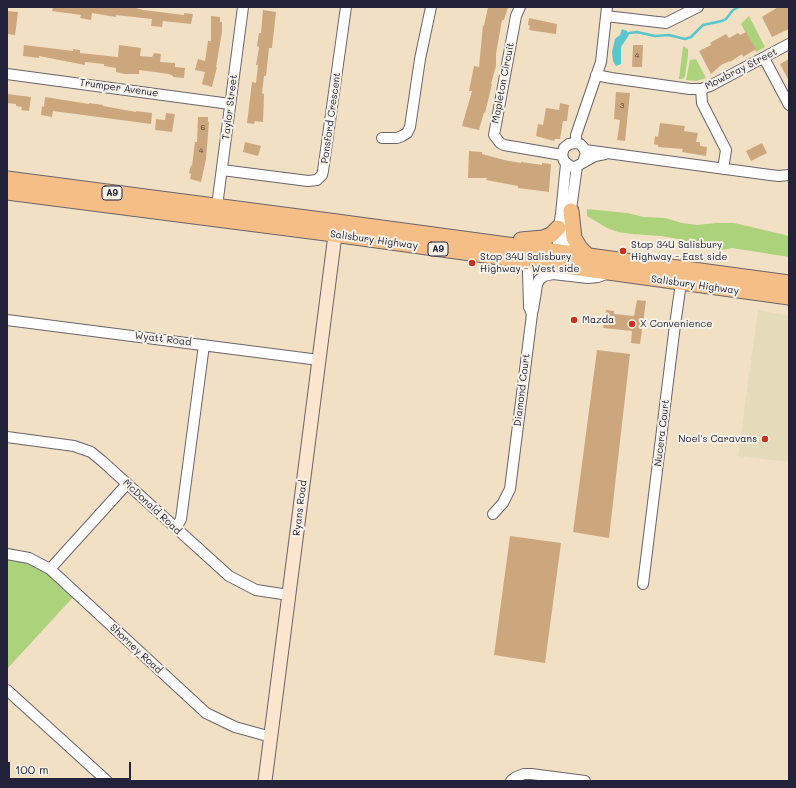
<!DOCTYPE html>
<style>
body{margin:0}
#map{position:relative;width:796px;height:788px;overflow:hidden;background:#f2e0c5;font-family:Mali,sans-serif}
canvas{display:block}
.frame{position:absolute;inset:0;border:8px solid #22223b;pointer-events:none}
.scale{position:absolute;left:8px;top:762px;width:123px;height:18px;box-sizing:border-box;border:2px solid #22223b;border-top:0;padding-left:5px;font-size:12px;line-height:14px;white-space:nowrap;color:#22223b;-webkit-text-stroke:3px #f7f3e8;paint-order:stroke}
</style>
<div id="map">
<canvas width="796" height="788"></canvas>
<div class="frame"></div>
<div class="scale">100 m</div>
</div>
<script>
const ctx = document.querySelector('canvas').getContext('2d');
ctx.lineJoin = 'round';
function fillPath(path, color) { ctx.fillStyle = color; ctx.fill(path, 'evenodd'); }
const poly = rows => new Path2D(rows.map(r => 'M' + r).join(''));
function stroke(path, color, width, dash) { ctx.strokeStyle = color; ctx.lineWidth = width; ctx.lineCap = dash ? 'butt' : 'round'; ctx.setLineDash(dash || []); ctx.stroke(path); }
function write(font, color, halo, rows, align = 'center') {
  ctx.font = font + ' Mali,sans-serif'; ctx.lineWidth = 4; ctx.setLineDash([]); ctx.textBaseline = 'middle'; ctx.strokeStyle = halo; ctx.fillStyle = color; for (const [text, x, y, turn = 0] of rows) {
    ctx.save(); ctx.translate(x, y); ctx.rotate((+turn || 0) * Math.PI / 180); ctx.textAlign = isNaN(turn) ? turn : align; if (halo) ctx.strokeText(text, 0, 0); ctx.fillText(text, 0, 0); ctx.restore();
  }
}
const built = poly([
 [758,310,789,316,789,462,738,456]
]);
const green = poly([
 [749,16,765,47,756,52,741,24],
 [683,46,688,49,688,55,685,76,684,78,681,79,679,79],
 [696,59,706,78,696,81,686,80,690,60],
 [587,209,627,213,644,217,665,218,682,223,697,225,716,223,734,223,760,229,789,236,789,257,732,248,722,250,713,245,692,244,678,239,661,236,632,234,618,232,607,228,587,216],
 [7,554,29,558,76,594,7,669]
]);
const water = poly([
 [622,29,627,31,629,35,621,47,621,64,616,66,613,61,612,52,615,39,620,35]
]);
const stream = poly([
 [629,33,637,32,655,36,669,35,685,39,691,37,703,25,722,21,726,19,733,10,739,7]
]);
const building = poly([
 [53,7,133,7,143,10,184,15,184,13,193,14,191,24,163,21,162,27,151,26,152,19,116,15,116,17,92,13,91,20,80,18,81,15,52,11],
 [488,7,508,7,504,20,502,20,496,54,496,66,491,84,492,84,485,113,484,112,479,130,462,126,472,91,469,91,474,66,479,67,483,25,484,26],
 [778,7,789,7,789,29,772,37,762,17],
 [263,10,276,12,272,48,269,48,266,76,264,76,262,93,264,94,263,122,255,121,254,124,247,123,252,82,256,83,258,65,256,65,259,47,257,46,259,33,261,33],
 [7,11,18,12,15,35,7,34],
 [211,16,220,17,220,22,222,22,222,32,216,67,217,67,212,87,202,84,205,72,195,70,198,59,205,61,208,41,211,41],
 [529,18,557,24,556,34,529,30,530,26,528,25],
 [746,32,756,49,743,57,742,54,730,62,730,61,721,65,711,74,699,51,711,45,710,43,726,34,729,38,738,33,740,35],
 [24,45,73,51,73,49,80,50,80,53,118,57,119,45,141,48,140,56,152,57,154,53,161,54,160,62,175,63,175,67,185,68,184,78,173,77,173,76,169,74,139,70,139,74,125,74,116,72,116,68,104,66,104,64,85,62,85,65,39,56,39,58,23,56],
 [633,45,643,45,642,67,632,67],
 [789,59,789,81,780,64],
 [616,92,630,93,625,141,617,140,620,120,614,119],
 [7,94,31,97,29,111,21,110,22,107,16,106,16,104,7,103],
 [45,97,89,104,89,103,103,105,103,106,136,112,136,111,152,113,151,124,53,111,52,117,41,115,42,106,44,107],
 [560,103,569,105,567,121,563,121,560,139,555,139,554,141,536,136,538,124,543,125,546,108,559,110],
 [166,113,175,114,172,132,155,130,156,119,165,120],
 [198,117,208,117,208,122,209,122,206,159,201,182,190,179,191,174,189,173,191,165,192,166,195,142,197,142],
 [660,123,685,126,684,131,698,133,696,142,700,142,700,146,707,147,706,156,682,152,683,149,658,147,658,145,654,144,655,136,658,137],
 [245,142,261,146,258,156,243,152],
 [762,143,767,153,751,161,746,151],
 [469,151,482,152,482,154,504,160,521,163,521,162,542,165,542,163,551,164,549,192,518,188,518,186,486,180,487,178,468,178],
 [637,300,646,301,640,344,631,343,632,331,603,328,606,310,614,311,614,314,634,316],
 [597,350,630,354,609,538,573,532],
 [510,536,561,543,545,663,494,655]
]);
const street = poly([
 [520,7,516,16,494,135,500,143,504,145,562,155],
 [606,16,666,23,698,7],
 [764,58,789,105],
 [7,74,230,104],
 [596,75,611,78,690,89,701,89,710,86,789,44],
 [701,89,702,103,726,150,723,169],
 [382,138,397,138,402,136,407,133,410,127,420,59,431,7],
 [576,143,576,135,601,62,607,7],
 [585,150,770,175,779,176,789,175],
 [583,162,586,153,583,147,580,144,576,143,569,144,564,148,562,155,564,161,570,166,573,167,577,166,595,156,605,154],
 [566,164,561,214,558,231,558,245,561,252,566,245,577,166],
 [222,170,308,181,317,180,322,175,323,171,346,7],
 [217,206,243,7],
 [533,310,537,285,539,280,544,276,553,274,588,278,598,277,606,274],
 [7,320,319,360],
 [7,437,74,446,91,452,102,461,229,576,256,590,289,595],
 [493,514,503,503,510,489,532,314,529,307,528,271,524,261],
 [176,528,181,519,204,345],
 [7,554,29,558,50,569,206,713,235,727,271,737],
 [50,569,127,484],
 [643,584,675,325,681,283],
 [7,690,107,781],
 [511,781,516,777,524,774,531,774,585,781]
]);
const secondary = poly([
 [265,781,335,235]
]);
const primary = poly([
 [7,179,337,222,789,283],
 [7,192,326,233,789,297],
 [571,211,574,238,580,248,588,256],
 [521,240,543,238,551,235,558,228]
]);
const markers = [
 [623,251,4,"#c8321e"],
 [472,263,4,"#c8321e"],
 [574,320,4,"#c8321e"],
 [632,324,4,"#c8321e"],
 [765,439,4,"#c8321e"]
];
const numberNames = [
 ["4",637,56],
 ["3",622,106],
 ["6",203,128],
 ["4",201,151]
];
const shields = [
 [112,193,20],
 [438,249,20]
];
const shieldNames = [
 ["A9",112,193],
 ["A9",438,249]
];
const streetNames = [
 ["Mowbray Street",741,69,-27],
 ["Mapleton Circuit",503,83,-79],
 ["Trumper Avenue",119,88,8],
 ["Taylor Street",230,107,-83],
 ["Ponsford Crescent",331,118,-82],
 ["Salisbury Highway",374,240,8],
 ["Salisbury Highway",695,285,8],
 ["Wyatt Road",163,339,7],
 ["Diamond Court",522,390,-83],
 ["Nucera Court",662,433,-83],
 ["McDonald Road",152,507,43],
 ["Ryans Road",300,508,-83],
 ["Shorney Road",136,649,43]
];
const poiNames = [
 ["Stop 34U Salisbury",631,245],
 ["Highway - East side",631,257],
 ["Stop 34U Salisbury",480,257],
 ["Highway - West side",480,269],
 ["Mazda",582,320],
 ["X Convenience",640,324],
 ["Noel's Caravans",757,439,"right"]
];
fillPath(built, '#e3dbba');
fillPath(green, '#acd27b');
fillPath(water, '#59c6cd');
stroke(stream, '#59c6cd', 2.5);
fillPath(building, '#cca77e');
stroke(street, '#6b646b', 12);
stroke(secondary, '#6b646b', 15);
stroke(primary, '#6b646b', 17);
stroke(street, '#fff', 10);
stroke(secondary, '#fbe5cf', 13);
stroke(primary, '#f6be87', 15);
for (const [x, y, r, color] of markers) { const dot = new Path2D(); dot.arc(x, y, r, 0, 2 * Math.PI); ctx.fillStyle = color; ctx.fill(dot); stroke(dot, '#f7f3e8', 1.5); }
write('8px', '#4c434c', null, numberNames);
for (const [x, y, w] of shields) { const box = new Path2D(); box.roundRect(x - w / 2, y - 7, w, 14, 3); ctx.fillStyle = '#f7f3e8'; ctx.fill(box); stroke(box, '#22223b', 1); }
write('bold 9px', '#22223b', null, shieldNames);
write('10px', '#22223b', '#f7f3e8', streetNames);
write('10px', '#22223b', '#f7f3e8', poiNames, 'left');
</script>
